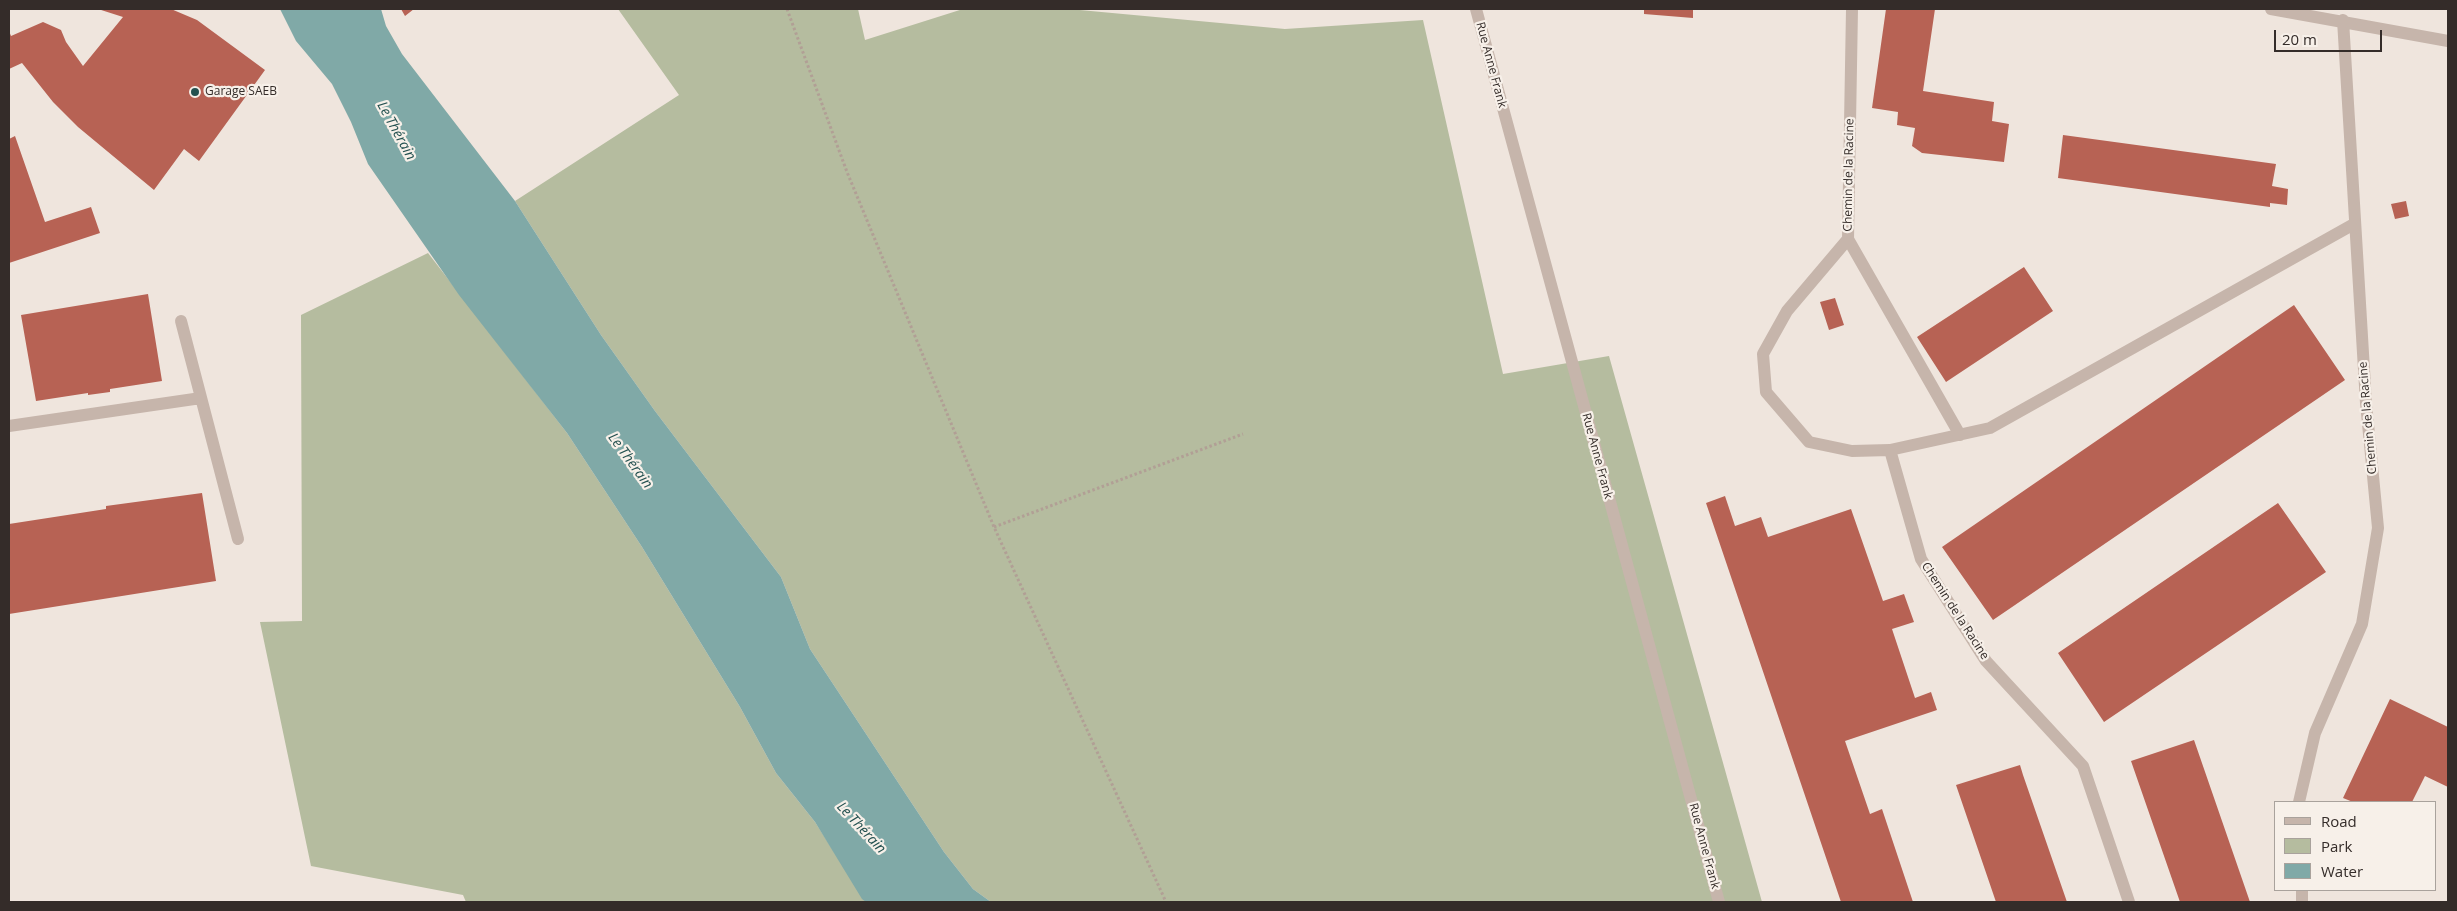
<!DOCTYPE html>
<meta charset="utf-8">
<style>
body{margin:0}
#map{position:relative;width:2457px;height:911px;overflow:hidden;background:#efe5dd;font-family:"Open Sans",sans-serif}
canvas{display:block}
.frame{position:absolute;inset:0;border:10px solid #342c29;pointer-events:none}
.legend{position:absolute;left:2274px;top:801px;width:162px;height:90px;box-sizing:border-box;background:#f7f0e9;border:1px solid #a9a29c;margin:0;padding:6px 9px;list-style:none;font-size:15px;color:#342c29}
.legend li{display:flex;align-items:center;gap:10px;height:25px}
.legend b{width:25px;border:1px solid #a9a29c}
.scale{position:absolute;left:2274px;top:30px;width:108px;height:22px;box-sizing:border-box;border:2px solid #342c29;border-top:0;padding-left:6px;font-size:15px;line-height:18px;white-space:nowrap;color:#342c29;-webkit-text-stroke:4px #f7f0e9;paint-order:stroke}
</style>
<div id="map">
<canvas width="2457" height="911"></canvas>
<div class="frame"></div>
<ul class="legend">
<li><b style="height:6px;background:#c6b5ab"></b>Road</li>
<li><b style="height:14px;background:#b5bc9f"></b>Park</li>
<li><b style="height:14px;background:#80a9a7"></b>Water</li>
</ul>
<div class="scale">20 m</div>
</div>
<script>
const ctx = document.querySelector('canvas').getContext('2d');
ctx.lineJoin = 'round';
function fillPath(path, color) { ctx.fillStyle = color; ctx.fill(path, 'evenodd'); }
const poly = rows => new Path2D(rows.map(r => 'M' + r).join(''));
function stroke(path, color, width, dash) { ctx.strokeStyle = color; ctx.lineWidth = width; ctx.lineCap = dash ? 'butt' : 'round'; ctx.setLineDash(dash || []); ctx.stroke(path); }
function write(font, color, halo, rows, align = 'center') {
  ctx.font = font + ' "Open Sans",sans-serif'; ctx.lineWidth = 4.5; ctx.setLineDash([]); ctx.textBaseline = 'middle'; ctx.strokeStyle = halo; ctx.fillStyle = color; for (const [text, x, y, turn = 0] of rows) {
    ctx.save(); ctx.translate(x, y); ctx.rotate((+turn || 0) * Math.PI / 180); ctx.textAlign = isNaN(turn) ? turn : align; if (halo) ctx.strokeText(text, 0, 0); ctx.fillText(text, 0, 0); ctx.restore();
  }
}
const green = poly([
 [618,9,858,9,865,40,963,9,1069,9,1285,29,1423,20,1503,374,1609,356,1762,902,991,902,973,889,944,852,810,649,781,577,655,411,601,335,515,201,679,95],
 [428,253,567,433,642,547,740,707,776,773,815,822,866,902,466,902,463,895,311,866,260,622,302,621,301,315]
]);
const water = poly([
 [280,9,381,9,386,26,402,54,515,201,601,335,655,411,781,577,810,649,944,852,973,889,991,902,866,902,862,899,815,822,776,773,740,707,642,547,567,433,459,295,368,164,351,122,332,84,296,41]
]);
const building = poly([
 [98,9,171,9,197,20,265,70,199,161,184,149,154,190,78,127,53,102,22,63,9,69,9,31,11,36,43,22,61,30,66,42,83,66,123,17],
 [401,9,414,9,405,16],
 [1644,9,1693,9,1693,18,1644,14],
 [1886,9,1935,9,1923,91,1994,102,1992,121,2009,124,2004,162,1922,153,1912,146,1915,128,1897,125,1898,112,1872,108],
 [2063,135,2276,164,2272,186,2288,189,2287,205,2270,203,2270,207,2058,178],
 [15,136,45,222,91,207,100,233,9,263,9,139],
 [2406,201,2409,216,2395,219,2391,204],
 [2024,267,2053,311,1946,382,1917,337],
 [148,294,162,381,110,389,110,392,88,395,88,393,36,401,21,315],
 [1835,298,1844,325,1829,330,1820,302],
 [2294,305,2345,380,1993,620,1942,547],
 [202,493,216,581,9,614,9,524,106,509,106,506],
 [1725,496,1735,526,1761,517,1768,537,1851,509,1883,601,1904,594,1914,622,1892,629,1915,698,1931,692,1937,710,1845,741,1870,814,1882,809,1913,902,1841,902,1706,503],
 [2278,503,2326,572,2104,722,2058,653],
 [2390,699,2448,727,2448,787,2425,776,2412,802,2353,802,2343,798],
 [2194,740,2250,902,2180,902,2131,761],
 [2020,765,2023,775,2067,902,1996,902,1956,785]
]);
const path = poly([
 [787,9,847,172,994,527,1166,902],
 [994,527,1243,434]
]);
const minor = poly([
 [1476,9,1719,902],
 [1852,9,1848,239,1787,311,1763,354,1766,392,1809,442,1852,451,1890,450,1990,428,2354,224],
 [2271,9,2448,41],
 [1848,239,1960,435],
 [181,321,238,539],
 [9,426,201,398],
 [1890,450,1921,559,1986,661,2083,766,2129,902],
 [2299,802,2315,733,2362,624,2378,528,2366,403,2343,20],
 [2302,890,2302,902]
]);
const markers = [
 [195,92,5,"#245150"]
];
const streetNames = [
 ["Rue Anne Frank",1491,65,75],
 ["Chemin de la Racine",1849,175,-89],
 ["Chemin de la Racine",2368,418,-95],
 ["Rue Anne Frank",1597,456,75],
 ["Chemin de la Racine",1955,611,57],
 ["Rue Anne Frank",1704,846,75]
];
const poiNames = [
 ["Garage SAEB",205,92]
];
const waterNames = [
 ["Le Thérain",396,131,61],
 ["Le Thérain",630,461,54],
 ["Le Thérain",861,828,47]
];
fillPath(green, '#b5bc9f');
fillPath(water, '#80a9a7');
fillPath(building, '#b76254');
stroke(path, '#b19f95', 3, [2.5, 2.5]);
stroke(minor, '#c6b5ab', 12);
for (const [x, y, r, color] of markers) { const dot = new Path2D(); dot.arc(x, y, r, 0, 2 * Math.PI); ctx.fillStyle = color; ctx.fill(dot); stroke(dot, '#f7f0e9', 2); }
write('12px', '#342c29', '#f7f0e9', streetNames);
write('12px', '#342c29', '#f7f0e9', poiNames, 'left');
write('italic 14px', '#245150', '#f7f0e9', waterNames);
</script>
